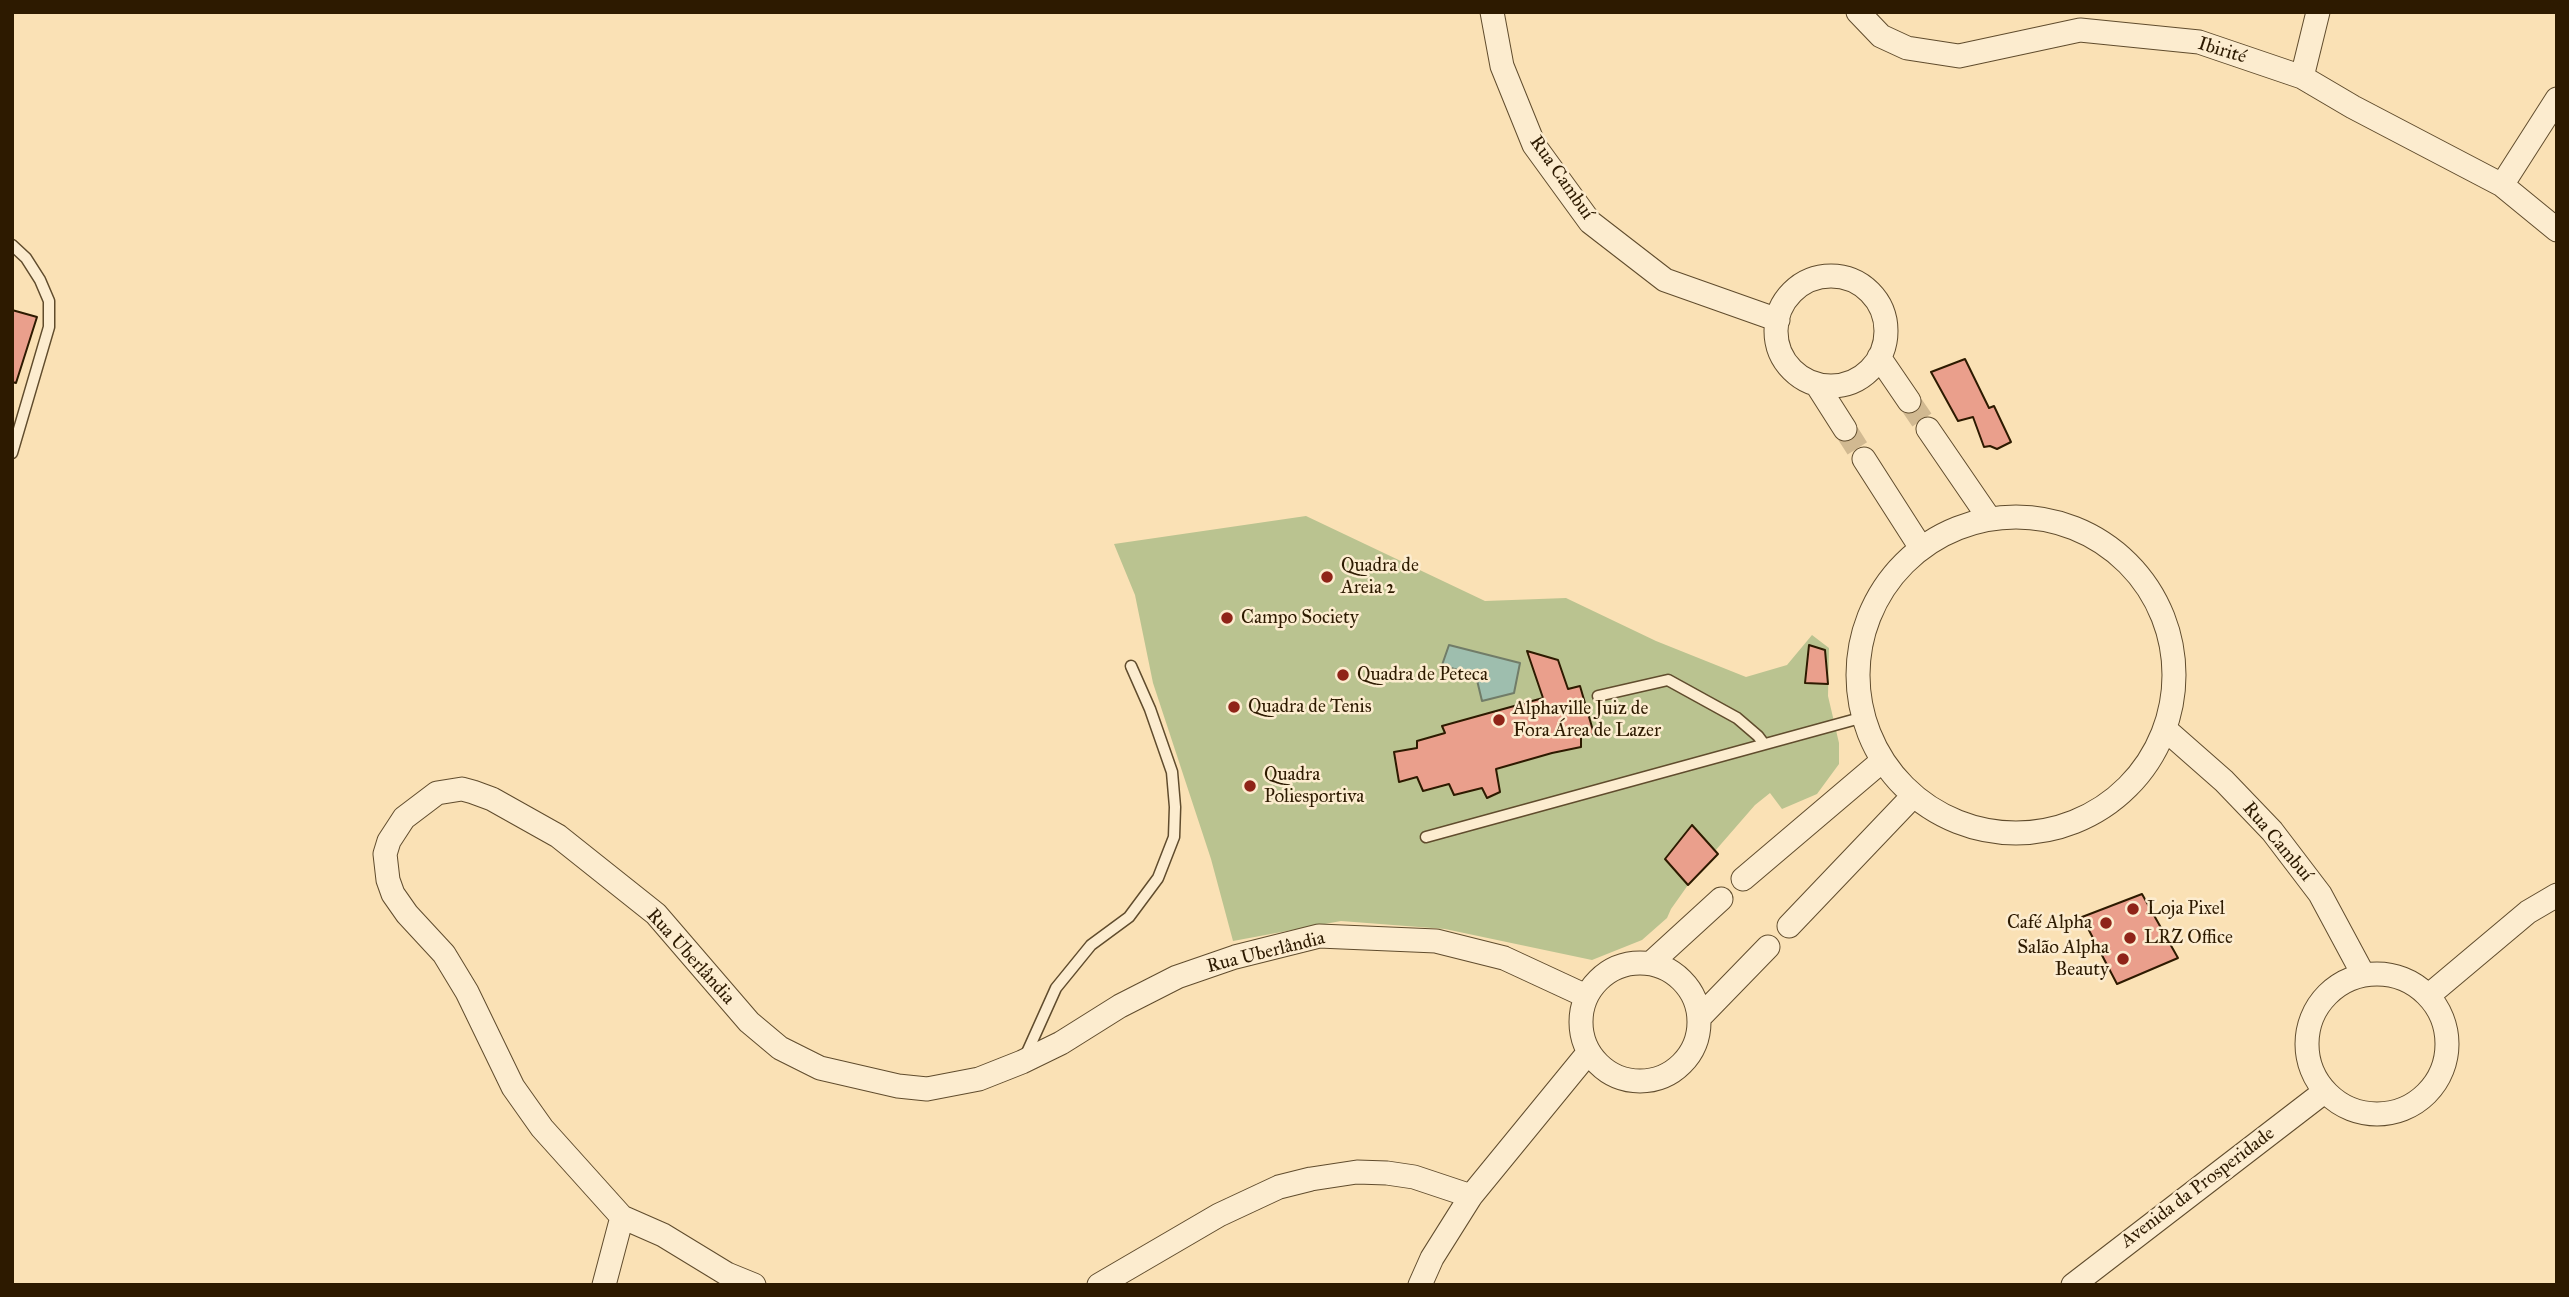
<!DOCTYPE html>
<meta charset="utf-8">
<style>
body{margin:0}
#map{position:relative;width:2569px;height:1297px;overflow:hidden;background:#fae1b5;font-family:"IM FELL Great Primer",serif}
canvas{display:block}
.frame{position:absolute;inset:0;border:14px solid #2d1a00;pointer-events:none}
</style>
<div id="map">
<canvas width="2569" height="1297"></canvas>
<div class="frame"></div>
</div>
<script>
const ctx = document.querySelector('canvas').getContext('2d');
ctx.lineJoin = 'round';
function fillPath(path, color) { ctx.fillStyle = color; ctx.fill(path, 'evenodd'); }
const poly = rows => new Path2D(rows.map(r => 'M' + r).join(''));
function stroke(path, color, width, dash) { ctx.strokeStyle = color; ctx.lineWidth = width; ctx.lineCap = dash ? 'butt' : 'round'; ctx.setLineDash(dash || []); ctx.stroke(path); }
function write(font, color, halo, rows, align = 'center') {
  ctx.font = font + ' "IM FELL Great Primer",serif'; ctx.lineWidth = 5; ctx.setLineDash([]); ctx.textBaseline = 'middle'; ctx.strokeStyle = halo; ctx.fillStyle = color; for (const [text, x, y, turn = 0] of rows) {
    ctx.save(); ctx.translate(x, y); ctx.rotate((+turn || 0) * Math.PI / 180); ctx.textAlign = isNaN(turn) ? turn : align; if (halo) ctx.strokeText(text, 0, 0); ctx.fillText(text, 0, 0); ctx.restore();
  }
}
const green = poly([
 [1306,516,1485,601,1566,598,1656,641,1746,677,1787,665,1812,635,1829,648,1828,696,1839,743,1839,764,1817,794,1782,809,1770,793,1755,805,1715,851,1692,826,1665,859,1688,885,1671,909,1667,918,1642,940,1592,960,1445,929,1341,921,1233,941,1211,859,1153,683,1135,595,1114,544]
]);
const water = poly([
 [1449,645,1520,663,1514,693,1482,701,1476,676,1442,665,1449,645]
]);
const building = poly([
 [12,310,37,317,16,383,12,382,12,310],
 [1965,359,1989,408,1994,406,2011,442,1997,449,1990,446,1984,447,1973,417,1958,421,1931,372,1965,359],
 [1809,645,1825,650,1828,684,1805,683,1809,645],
 [1527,651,1558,660,1568,689,1580,686,1594,734,1581,737,1581,747,1552,753,1496,769,1500,792,1487,798,1482,788,1454,795,1449,784,1423,791,1417,777,1399,782,1394,752,1417,748,1417,741,1445,733,1442,726,1543,698,1527,651],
 [1692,825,1718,854,1688,885,1665,859,1692,825],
 [2142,894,2178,958,2117,984,2082,917,2142,894]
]);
const streetTunnel = poly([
 [1909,401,1928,429],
 [1845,429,1864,459]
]);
const lane = poly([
 [12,245,26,258,40,280,49,301,49,327,12,453],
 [1598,696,1668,680,1737,718,1758,736,1764,744],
 [1426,837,1864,717],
 [1025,1057,1056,988,1091,945,1129,917,1158,878,1174,837,1175,807,1172,772,1150,709,1131,666]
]);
const street = poly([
 [1492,12,1502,66,1534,145,1590,222,1665,280,1778,320],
 [1858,12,1881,36,1907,48,1959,56,2080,30,2199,42,2302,77,2353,107,2502,185,2557,230],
 [2302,77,2318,12],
 [2502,185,2557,99],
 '1776 331a55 55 0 1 1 110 0a55 55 0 1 1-110 0Z',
 [1879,357,1909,401],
 [1817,385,1845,429],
 [1928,429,1989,518],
 [1864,459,1921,548],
 '1858 675a158 158 0 1 1 316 0a158 158 0 1 1-316 0Z',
 [2166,730,2224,781,2272,831,2320,894,2363,974],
 [1743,879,1882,761],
 [1789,926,1913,796],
 '1581 1022a59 59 0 1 1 118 0a59 59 0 1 1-118 0Z',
 [1651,963,1721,899],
 '2307 1044a70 70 0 1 1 140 0a70 70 0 1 1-140 0Z',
 [2428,996,2528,912,2557,895],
 [1699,1018,1768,947],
 [604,1285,622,1217],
 [754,1285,727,1274,663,1235,622,1217,542,1128,513,1087,467,992,444,954,407,914,393,894,388,880,385,854,389,841,404,818,437,793,462,789,473,792,492,799,558,836,656,914,749,1022,780,1048,820,1068,898,1086,927,1089,979,1079,1022,1062,1061,1043,1120,1006,1177,977,1235,957,1319,936,1436,941,1504,958,1586,996],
 [1099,1285,1219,1215,1279,1187,1311,1179,1357,1172,1387,1173,1414,1177,1471,1196],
 [1420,1285,1432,1258,1471,1196,1588,1053],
 [2073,1285,2324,1092]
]);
const markers = [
 [1327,577,7,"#8f2418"],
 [1227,618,7,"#8f2418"],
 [1343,675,7,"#8f2418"],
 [1234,707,7,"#8f2418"],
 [1499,720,7,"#8f2418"],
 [1250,786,7,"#8f2418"],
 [2133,909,7,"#8f2418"],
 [2106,923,7,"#8f2418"],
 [2130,938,7,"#8f2418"],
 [2123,959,7,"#8f2418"]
];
const streetNames = [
 ["Ibirité",2222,51,17],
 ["Rua Cambuí",1561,178,55],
 ["Rua Cambuí",2277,842,50],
 ["Rua Uberlândia",1266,953,-14],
 ["Rua Uberlândia",690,957,48],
 ["Avenida da Prosperidade",2198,1188,-37]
];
const poiNames = [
 ["Quadra de",1341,566],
 ["Areia 2",1341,588],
 ["Campo Society",1241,618],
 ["Quadra de Peteca",1357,675],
 ["Quadra de Tenis",1248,707],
 ["Alphaville Juiz de",1513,709],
 ["Fora Área de Lazer",1513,731],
 ["Quadra",1264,775],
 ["Poliesportiva",1264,797],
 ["Loja Pixel",2147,909],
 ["Café Alpha",2092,923,"right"],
 ["LRZ Office",2144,938],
 ["Salão Alpha",2109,948,"right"],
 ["Beauty",2109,970,"right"]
];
fillPath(green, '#bac390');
fillPath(water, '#9ebeae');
stroke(water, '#717c68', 2);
fillPath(building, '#ea9f8c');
stroke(building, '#2d1a00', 2);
stroke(streetTunnel, '#d1b991', 23, [23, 11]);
stroke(lane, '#604c2d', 13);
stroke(street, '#604c2d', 25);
stroke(lane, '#fceccf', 10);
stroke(street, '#fceccf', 23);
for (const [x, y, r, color] of markers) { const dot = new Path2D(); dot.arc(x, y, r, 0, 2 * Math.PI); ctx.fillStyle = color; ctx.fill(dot); stroke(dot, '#fceccf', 2.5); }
write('19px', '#2d1a00', '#fceccf', streetNames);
write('19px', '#2d1a00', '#fceccf', poiNames, 'left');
</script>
